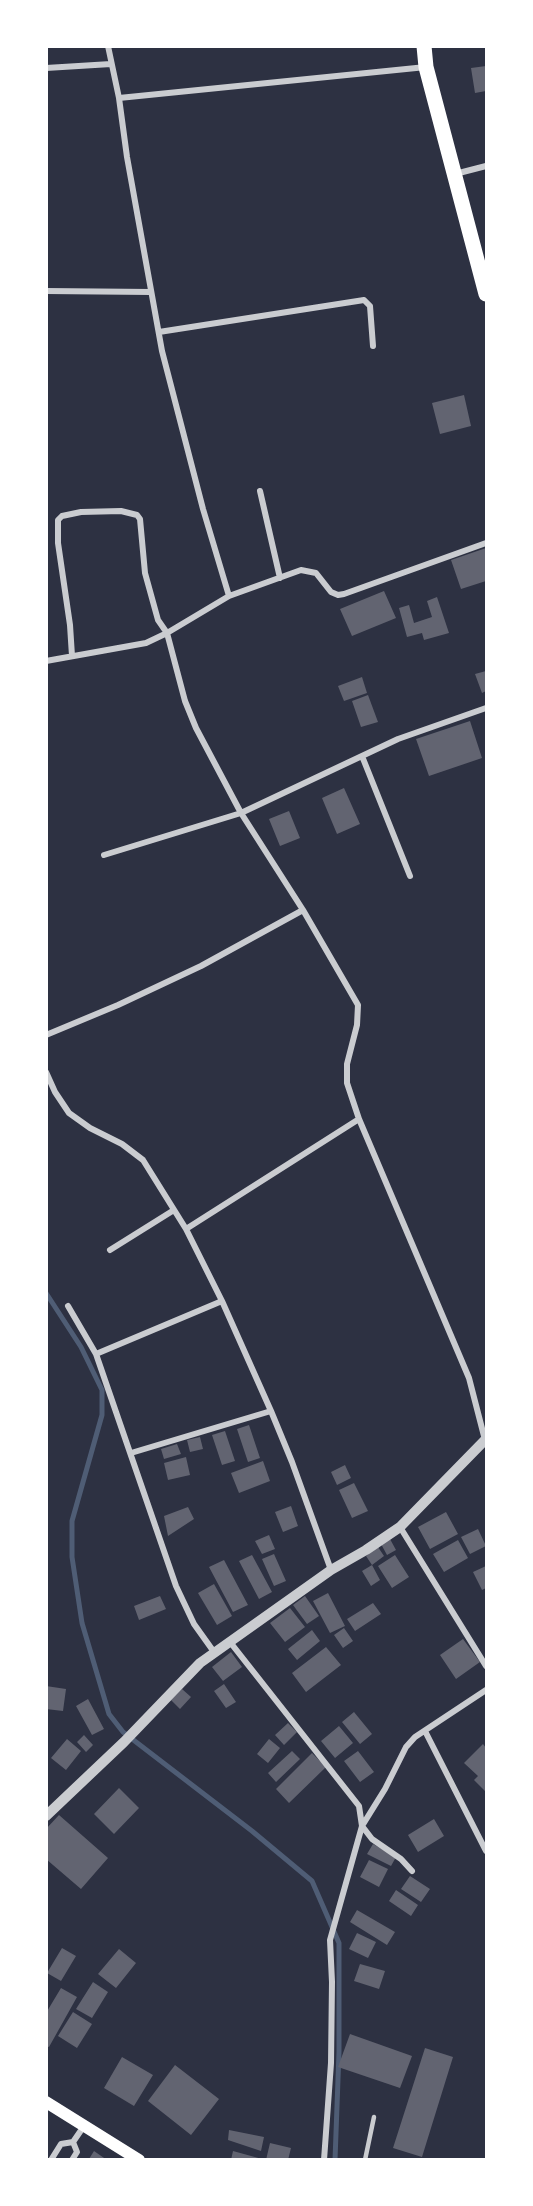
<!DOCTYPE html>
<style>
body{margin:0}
#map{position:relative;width:533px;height:2206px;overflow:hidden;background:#2d3142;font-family:"Open Sans",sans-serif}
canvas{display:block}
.frame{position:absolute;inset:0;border:48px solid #fff;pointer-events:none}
</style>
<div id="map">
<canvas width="533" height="2206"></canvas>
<div class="frame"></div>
</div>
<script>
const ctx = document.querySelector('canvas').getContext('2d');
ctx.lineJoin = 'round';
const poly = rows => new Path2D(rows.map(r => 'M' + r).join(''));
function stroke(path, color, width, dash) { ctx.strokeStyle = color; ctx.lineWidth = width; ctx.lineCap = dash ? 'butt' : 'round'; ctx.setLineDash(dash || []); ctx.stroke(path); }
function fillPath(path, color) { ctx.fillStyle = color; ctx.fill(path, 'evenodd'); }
const stream = poly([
 [46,1293,81,1347,102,1390,102,1415,72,1521,72,1557,82,1623,109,1714,123,1732,252,1831,312,1881,339,1943,339,2052,335,2160]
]);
const building = poly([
 [486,66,486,91,475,93,471,68],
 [464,395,471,426,440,434,432,403],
 [486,548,486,581,461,589,451,560],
 [384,591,396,618,352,636,340,609],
 [437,597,449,633,424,640,422,633,407,637,399,608,409,605,414,623,432,617,427,601],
 [486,671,486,691,482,693,475,674],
 [362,677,367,693,344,701,338,686],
 [368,695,378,722,361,727,352,701],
 [470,721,482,758,429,776,416,739],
 [344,788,360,824,337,834,322,798],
 [289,811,300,838,280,846,269,819],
 [249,1425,260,1458,248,1462,237,1429],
 [225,1431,235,1461,222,1465,212,1435],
 [200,1437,203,1449,190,1452,187,1440],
 [177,1444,181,1454,164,1459,161,1449],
 [186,1457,190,1475,168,1480,164,1463],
 [263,1461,270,1481,239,1493,231,1473],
 [345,1465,351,1478,337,1485,331,1472],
 [354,1483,368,1511,352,1518,339,1490],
 [291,1506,298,1526,283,1532,275,1512],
 [188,1507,194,1519,168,1536,164,1516],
 [446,1512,458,1534,430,1549,418,1527],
 [478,1529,486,1546,470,1554,461,1537],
 [269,1535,275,1549,262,1554,255,1541],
 [390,1539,396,1550,387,1555,381,1544],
 [458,1540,468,1558,444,1572,433,1554],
 [378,1547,384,1556,372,1565,366,1556],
 [274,1554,286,1581,274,1586,262,1559],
 [252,1555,272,1592,259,1599,239,1561],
 [395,1555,409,1577,392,1588,378,1566],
 [224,1560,248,1605,233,1612,209,1567],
 [372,1565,380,1580,371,1586,362,1571],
 [486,1566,486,1588,482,1590,473,1572],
 [214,1584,232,1616,217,1625,198,1593],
 [328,1593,345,1626,330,1633,313,1601],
 [160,1596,166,1609,139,1620,134,1606],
 [305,1596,319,1616,307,1624,293,1605],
 [373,1603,381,1614,355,1631,347,1619],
 [290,1608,305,1627,285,1642,270,1623],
 [344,1628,353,1641,343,1648,334,1635],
 [312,1630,320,1641,297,1660,288,1649],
 [463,1639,480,1662,456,1679,440,1655],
 [326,1647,341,1665,306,1692,292,1673],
 [231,1652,242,1667,223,1681,212,1667],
 [224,1684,236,1702,226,1708,214,1691],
 [46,1686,66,1689,63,1711,46,1709],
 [182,1689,191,1697,180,1709,171,1700],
 [88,1699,104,1729,92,1735,76,1706],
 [354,1712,372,1734,360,1744,342,1722],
 [288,1723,297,1732,284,1745,275,1735],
 [339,1726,353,1743,335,1758,321,1741],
 [84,1735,93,1745,86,1752,77,1742],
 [67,1739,81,1751,66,1770,51,1758],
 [269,1739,280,1748,268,1763,257,1754],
 [483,1744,486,1748,486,1792,474,1780,478,1776,464,1763],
 [292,1751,300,1759,276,1782,268,1773],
 [358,1751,374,1772,360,1782,344,1761],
 [312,1753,326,1767,289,1803,276,1789],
 [119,1788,139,1808,114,1834,94,1814],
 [59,1815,108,1858,81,1889,46,1859,46,1829],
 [434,1819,444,1836,418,1852,408,1835],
 [373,1844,396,1857,391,1866,367,1854],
 [369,1860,388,1869,379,1887,360,1877],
 [410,1876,430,1889,421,1902,401,1889],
 [396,1890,418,1905,411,1916,389,1901],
 [357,1910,395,1932,387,1945,350,1922],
 [357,1933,376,1942,368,1958,349,1949],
 [62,1948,76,1956,61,1981,47,1973],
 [119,1949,136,1963,116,1988,98,1974],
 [360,1964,385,1971,379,1989,354,1981],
 [93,1982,108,1992,92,2018,76,2009],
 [61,1988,77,1997,49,2047,46,2046,46,2013],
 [73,2012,92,2024,77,2048,58,2036],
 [350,2034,412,2056,400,2088,338,2067],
 [425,2048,453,2057,422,2157,393,2148],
 [122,2057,153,2075,134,2106,104,2088],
 [175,2065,219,2099,191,2135,148,2101],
 [229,2130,264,2137,261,2151,228,2140],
 [270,2143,291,2148,288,2160,266,2160],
 [94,2151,107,2160,89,2159],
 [233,2151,262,2159,261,2160,231,2160]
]);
const service = poly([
 [365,2160,374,2117]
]);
const minor = poly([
 [108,46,119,98],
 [46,68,111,64],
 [455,174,486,166],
 [46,291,151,292],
 [159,332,364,300,370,306,373,346],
 [260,491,280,578],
 [229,596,203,509,162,351,127,157,119,98,426,67],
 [46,661,146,643,167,633,158,620,145,573,140,519,137,515,121,511,81,512,62,516,58,520,58,543,70,625,72,656],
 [362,756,410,876],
 [104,855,241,813,398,739,486,708],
 [46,1035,118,1005,201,966,303,910],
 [46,1072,55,1092,69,1113,90,1128,122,1144,143,1160,186,1229,359,1119],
 [186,1229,222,1301,271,1411,292,1462,331,1570],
 [110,1250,174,1210],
 [68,1306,96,1354],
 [485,1440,469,1378,359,1119,347,1083,347,1064,357,1025,358,1005,303,910,241,813,196,728,185,701,167,633,229,596,301,570,316,573,331,592,338,595,344,594,486,543],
 [131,1453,271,1411],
 [400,1527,486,1666],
 [230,1642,359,1806,362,1826,372,1839,401,1859,412,1871],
 [214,1652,194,1624,176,1586,96,1354,222,1301],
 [425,1731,486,1851],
 [51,2160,61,2144,73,2142,84,2126],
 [72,2160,77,2152,73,2142],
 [324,2160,331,2063,332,1982,330,1940,362,1826,385,1789,406,1747,415,1737,486,1690]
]);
const tertiary = poly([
 [46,1816,124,1742,200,1663,331,1570,366,1550,400,1527,486,1439]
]);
const secondary = poly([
 [46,2102,139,2160]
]);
const primary = poly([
 [424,46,426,67,486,294]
]);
stroke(stream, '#4f5d75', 5);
fillPath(building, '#626471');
stroke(service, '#caccd0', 4.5);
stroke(minor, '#caccd0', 6);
stroke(tertiary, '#caccd0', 10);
stroke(secondary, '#fff', 12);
stroke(primary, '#fff', 15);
</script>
